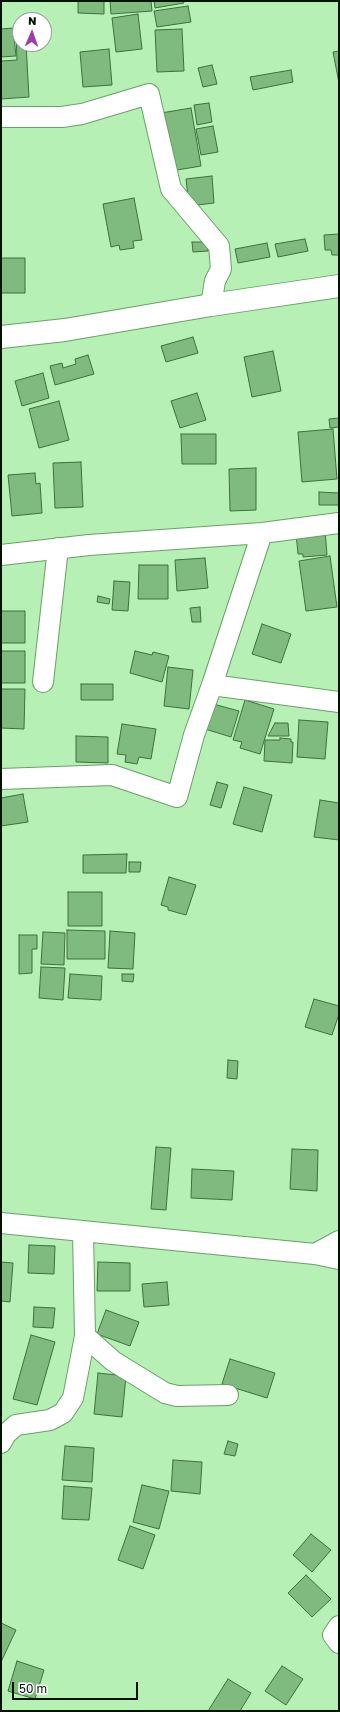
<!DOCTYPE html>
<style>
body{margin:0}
#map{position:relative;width:340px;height:1712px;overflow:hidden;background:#b7f0b5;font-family:"Golos Text",sans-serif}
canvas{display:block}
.frame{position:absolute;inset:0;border:2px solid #011201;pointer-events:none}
.north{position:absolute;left:12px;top:12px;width:40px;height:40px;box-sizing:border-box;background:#fff;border:1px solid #99a099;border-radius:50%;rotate:2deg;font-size:11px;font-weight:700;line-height:16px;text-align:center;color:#011201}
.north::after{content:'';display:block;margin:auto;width:14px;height:18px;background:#9d3da6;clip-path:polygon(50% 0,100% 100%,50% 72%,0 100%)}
.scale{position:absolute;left:12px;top:1682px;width:126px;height:18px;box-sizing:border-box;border:2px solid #011201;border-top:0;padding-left:5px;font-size:12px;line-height:14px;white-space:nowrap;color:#011201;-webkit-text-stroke:3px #fff;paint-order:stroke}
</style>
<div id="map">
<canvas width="340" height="1712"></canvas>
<div class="frame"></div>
<div class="north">N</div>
<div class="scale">50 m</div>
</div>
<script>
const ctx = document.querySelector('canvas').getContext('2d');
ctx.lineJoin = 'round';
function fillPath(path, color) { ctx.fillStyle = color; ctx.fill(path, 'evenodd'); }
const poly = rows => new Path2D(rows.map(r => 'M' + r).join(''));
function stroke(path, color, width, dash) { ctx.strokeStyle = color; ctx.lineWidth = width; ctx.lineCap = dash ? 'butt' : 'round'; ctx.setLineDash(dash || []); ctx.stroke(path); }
const building = poly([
 [78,1,104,1,104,14,78,13,78,1],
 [110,1,151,1,152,11,111,14,110,1],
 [154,1,183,1,184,3,155,8,154,1],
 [188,6,191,22,157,27,154,11,188,6],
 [138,14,142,49,116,52,112,18,138,14],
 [13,28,16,56,1,57,1,29,13,28],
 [182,29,184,71,157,72,155,30,182,29],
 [16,33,20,33,20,44,26,44,29,97,1,99,1,61,17,60,16,33],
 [109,49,112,85,83,87,80,52,109,49],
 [339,51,339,83,333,52,339,51],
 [212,65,217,84,203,87,198,68,212,65],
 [291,70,293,82,253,90,250,77,291,70],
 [209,103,212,122,197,125,194,105,209,103],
 [191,108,201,166,171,171,161,113,191,108],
 [213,126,218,152,201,155,196,129,213,126],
 [212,176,214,203,189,206,186,179,212,176],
 [134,198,142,240,133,241,134,248,120,250,119,245,111,247,103,204,134,198],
 [339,234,339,255,332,255,331,250,325,250,324,235,339,234],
 [305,239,308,251,278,257,275,244,305,239],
 [192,242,207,242,208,251,193,252,192,242],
 [267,243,270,257,238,263,235,249,267,243],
 [1,258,25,258,25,293,1,293,1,258],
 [193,337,198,353,166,362,161,346,193,337],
 [273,351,281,391,252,397,244,357,273,351],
 [88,355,94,374,55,385,50,366,62,363,63,368,76,364,75,359,88,355],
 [43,373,49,398,22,406,15,381,43,373],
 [197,393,206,420,180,428,171,401,197,393],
 [59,401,69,440,39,448,29,409,59,401],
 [339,418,339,427,330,428,329,419,339,418],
 [333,429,337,479,302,482,298,432,333,429],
 [181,434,216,434,216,464,182,464,181,434],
 [81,462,83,507,55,508,53,463,81,462],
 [256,468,256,510,230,511,229,469,256,468],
 [35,473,36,484,40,483,42,513,12,516,8,475,35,473],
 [319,492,339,493,339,505,319,505,319,492],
 [325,530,327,555,303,557,303,554,298,554,296,533,325,530],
 [330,556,337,607,306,611,299,561,330,556],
 [205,558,208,588,177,591,175,560,205,558],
 [139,565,168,565,168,599,138,599,139,565],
 [114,581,130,582,128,611,112,610,114,581],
 [98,596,110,599,109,604,97,602,98,596],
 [200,607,201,622,192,622,190,608,200,607],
 [1,611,25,611,25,643,1,643,1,611],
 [262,624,291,634,281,663,252,654,262,624],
 [1,651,25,651,25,683,1,683,1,651],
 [135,651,152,655,153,652,169,656,162,682,130,673,135,651],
 [168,667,193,670,189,709,164,706,168,667],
 [81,684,113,684,113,700,81,700,81,684],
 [1,689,25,689,24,729,1,728,1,689],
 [245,700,274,709,260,754,240,748,242,742,233,740,245,700],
 [213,704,239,711,231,737,205,729,213,704],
 [299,720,328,722,325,759,297,757,299,720],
 [275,723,288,723,289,736,268,736,275,723],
 [122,724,156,729,151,759,139,757,137,764,125,762,126,755,117,754,122,724],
 [76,736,108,737,108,763,76,762,76,736],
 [280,738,291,739,291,742,293,742,292,763,264,761,265,740,280,740,280,738],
 [217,782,228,785,221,808,210,805,217,782],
 [244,787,272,795,262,832,233,824,244,787],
 [23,794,28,822,1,826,1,798,23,794],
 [320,800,339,803,339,840,314,837,320,800],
 [127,854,126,873,83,873,83,855,127,854],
 [129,862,141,862,140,872,129,872,129,862],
 [169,877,196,885,186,915,168,910,168,907,161,905,169,877],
 [68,892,102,892,102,926,68,926,68,892],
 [67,930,105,931,105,959,67,959,67,930],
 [110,931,135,933,133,969,108,968,110,931],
 [43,932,65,933,64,965,41,964,43,932],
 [19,935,37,935,37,949,32,949,32,973,19,974,19,935],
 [41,967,65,968,63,1000,39,998,41,967],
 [70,974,102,976,101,1000,68,998,70,974],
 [122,974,134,974,133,982,122,981,122,974],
 [314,999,339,1006,339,1014,332,1035,305,1027,314,999],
 [228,1060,238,1061,237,1079,227,1078,228,1060],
 [156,1147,171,1148,166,1210,151,1209,156,1147],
 [292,1149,318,1150,317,1191,290,1189,292,1149],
 [192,1169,234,1171,232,1200,191,1198,192,1169],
 [29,1245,55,1246,54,1274,28,1273,29,1245],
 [1,1262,13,1263,10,1302,1,1301,1,1262],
 [98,1262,130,1263,130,1291,97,1291,98,1262],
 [167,1282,169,1305,144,1307,142,1284,167,1282],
 [34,1307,55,1308,53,1328,33,1327,34,1307],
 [106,1310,139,1322,130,1346,97,1334,106,1310],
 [31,1335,55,1342,37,1405,13,1399,31,1335],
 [230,1359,275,1373,267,1398,222,1384,230,1359],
 [98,1373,126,1376,122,1417,94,1414,98,1373],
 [228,1441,238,1444,235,1456,224,1454,228,1441],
 [65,1446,94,1448,92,1482,62,1480,65,1446],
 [173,1460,202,1462,200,1494,171,1491,173,1460],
 [142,1485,169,1491,159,1529,133,1522,142,1485],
 [64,1486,92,1488,89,1520,62,1519,64,1486],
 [130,1526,155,1535,143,1569,118,1560,130,1526],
 [311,1534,331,1550,312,1572,293,1555,311,1534],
 [306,1575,331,1599,312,1617,288,1593,306,1575],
 [1,1623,16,1630,1,1662,1,1623],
 [17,1661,44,1670,35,1699,8,1691,17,1661],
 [282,1666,303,1679,286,1705,265,1691,282,1666],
 [228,1679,251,1693,240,1711,208,1711,228,1679]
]);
const minor = poly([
 [1,117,62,117,82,114,149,94,171,189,219,246,221,269,215,281,211,305],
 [1,555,89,545,262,533,339,523],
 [43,682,58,548],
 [212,685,262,533],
 [1,779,112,775,177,797,194,735,212,685,339,702],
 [1,1223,315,1254,339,1259],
 [315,1254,339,1241],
 [85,1336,113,1361,165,1393,177,1396,228,1395],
 [1,1443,6,1434,16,1425,50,1420,63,1413,73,1398,85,1336,83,1231],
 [339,1626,333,1635,339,1643]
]);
const secondary = poly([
 [1,337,65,330,211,305,339,286]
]);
fillPath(building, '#7fbb7f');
stroke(building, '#3c703c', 1);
stroke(minor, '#69a069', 22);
stroke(secondary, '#69a069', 24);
stroke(minor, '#fff', 20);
stroke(secondary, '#fff', 22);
</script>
